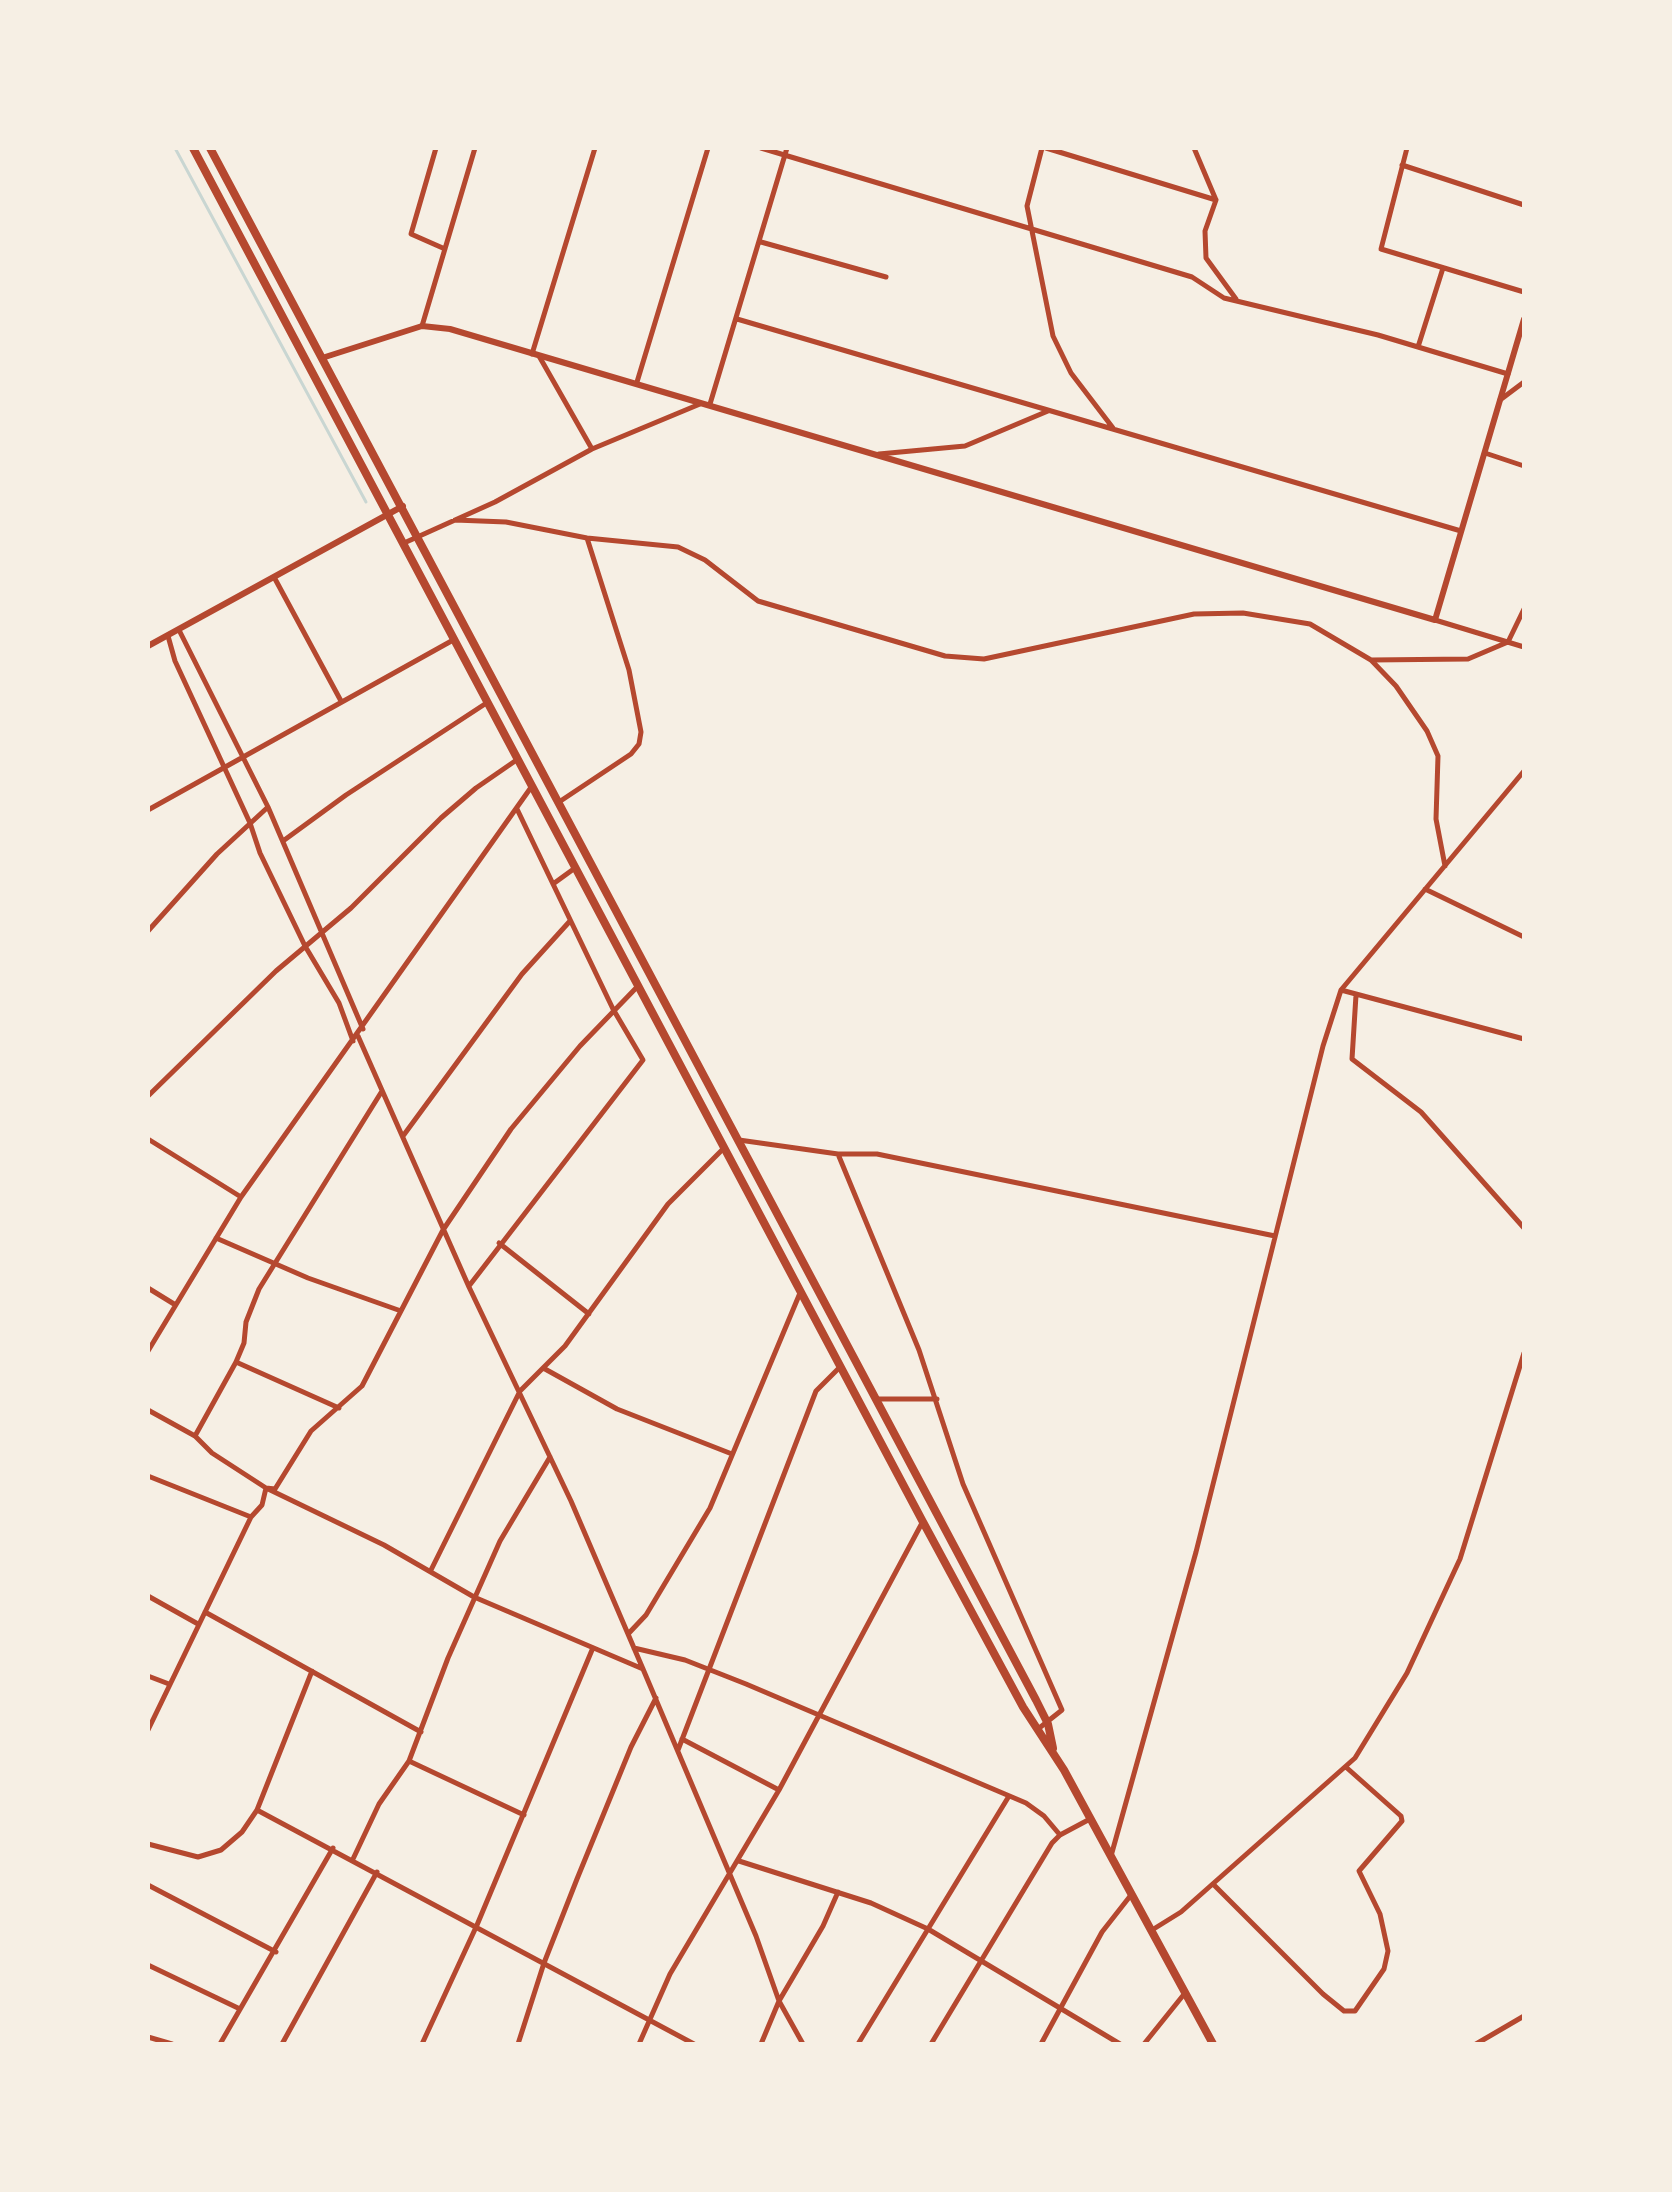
<!DOCTYPE html>
<style>
body{margin:0}
#map{position:relative;width:1672px;height:2192px;overflow:hidden;background:#f6efe4;font-family:Lato,sans-serif}
canvas{display:block}
.frame{position:absolute;inset:0;border:150px solid #f6efe4;pointer-events:none}
</style>
<div id="map">
<canvas width="1672" height="2192"></canvas>
<div class="frame"></div>
</div>
<script>
const ctx = document.querySelector('canvas').getContext('2d');
ctx.lineJoin = 'round';
const poly = rows => new Path2D(rows.map(r => 'M' + r).join(''));
function stroke(path, color, width, dash) { ctx.strokeStyle = color; ctx.lineWidth = width; ctx.lineCap = dash ? 'butt' : 'round'; ctx.setLineDash(dash || []); ctx.stroke(path); }
const stream = poly([
 [175,148,366,502]
]);
const minor = poly([
 [436,148,411,234,445,249],
 [761,148,1192,277,1224,298,1378,335,1508,374],
 [1042,148,1027,206,1053,336,1071,373,1113,428],
 [1046,148,1216,200],
 [1194,148,1216,200,1205,231,1206,258,1236,299],
 [1407,148,1381,249,1524,292],
 [1402,165,1524,205],
 [761,242,886,277],
 [737,319,1461,531],
 [422,326,475,148],
 [1418,347,1443,268],
 [532,354,595,148],
 [539,356,592,449],
 [637,382,708,148],
 [1500,400,1524,382],
 [710,404,787,148],
 [1485,453,1524,466],
 [879,454,965,446,1048,411],
 [455,520,506,522,587,538,678,547,705,560,758,601,945,656,984,659,1194,614,1243,613,1310,624,1371,660,1396,686,1427,731,1438,756,1436,819,1445,866],
 [404,543,495,502,592,449,700,404],
 [274,577,341,701],
 [1435,620,1524,647],
 [179,630,268,807,363,1029],
 [168,636,175,661,250,823,260,853,305,946,339,1003,353,1041],
 [1371,660,1468,659,1508,642,1524,609],
 [559,802,631,754,639,744,641,732,629,670,587,538],
 [148,810,455,639],
 [283,841,346,795,488,702],
 [553,884,575,868],
 [1425,889,1524,937],
 [148,931,217,854,268,807],
 [1341,990,1524,1039],
 [1356,995,1352,1059,1421,1112,1524,1228],
 [358,1036,469,1287,571,1501,643,1669],
 [148,1096,276,971,351,908,441,818,476,788,518,759],
 [403,1136,522,974,570,921],
 [148,1139,241,1197],
 [739,1140,838,1154,877,1154,1275,1236],
 [838,1154,919,1350,963,1484,1062,1710,1038,1729],
 [216,1238,308,1278,401,1311],
 [499,1243,589,1314],
 [469,1286,643,1060,613,1009,517,809],
 [148,1288,174,1304],
 [148,1351,241,1197,532,786],
 [236,1362,339,1408],
 [545,1369,617,1409,732,1454],
 [875,1399,937,1399],
 [148,1410,195,1436,212,1453,266,1488,384,1545,474,1597,643,1669,756,1936,779,2001,803,2044],
 [195,1436,236,1362,244,1343,246,1322,259,1289,382,1091],
 [148,1476,251,1517],
 [431,1570,520,1391,565,1346,668,1204,724,1148],
 [148,1596,198,1624],
 [205,1612,421,1732],
 [629,1633,646,1615,710,1508,800,1293],
 [634,1648,685,1660,746,1684,1026,1803,1044,1816,1060,1835],
 [148,1676,169,1684],
 [148,1730,251,1517,262,1505,266,1488,275,1489,311,1431,362,1386,443,1230,511,1129,580,1046,637,987],
 [682,1739,779,1790],
 [678,1750,816,1391,840,1367],
 [409,1761,524,1815],
 [257,1810,694,2044],
 [148,1844,198,1857,221,1850,242,1832,257,1810,312,1671],
 [1111,1856,1196,1552,1323,1046,1341,990,1524,771],
 [353,1859,379,1804,409,1761,448,1658,500,1541,550,1457],
 [739,1861,871,1903,928,1929,1120,2044],
 [1213,1884,1323,1994,1344,2011,1355,2011,1384,1969,1388,1951,1380,1914,1359,1871,1402,1821,1401,1816,1347,1768],
 [148,1885,276,1952],
 [1152,1930,1181,1912,1355,1758,1407,1673,1460,1559,1524,1353],
 [148,1965,240,2009],
 [148,2037,172,2044],
 [220,2044,333,1848],
 [282,2044,377,1872],
 [422,2044,477,1925,592,1650],
 [518,2044,544,1963,577,1879,631,1747,656,1698],
 [639,2044,670,1974,779,1790,922,1523],
 [761,2044,779,2001,823,1926,838,1892],
 [858,2044,1009,1796],
 [931,2044,1052,1843,1060,1835,1090,1819],
 [1041,2044,1102,1932,1131,1895],
 [1144,2044,1185,1993],
 [1476,2044,1524,2016]
]);
const tertiary = poly([
 [322,358,422,326,450,329,1435,620,1524,319],
 [148,646,403,506]
]);
const trunk = poly([
 [193,148,923,1522,1023,1707,1064,1770,1213,2044],
 [210,148,1036,1700,1048,1724,1053,1748]
]);
stroke(stream, '#c9d6d2', 3);
stroke(minor, '#b5482f', 5);
stroke(tertiary, '#b5482f', 6);
stroke(trunk, '#b5482f', 8);
</script>
